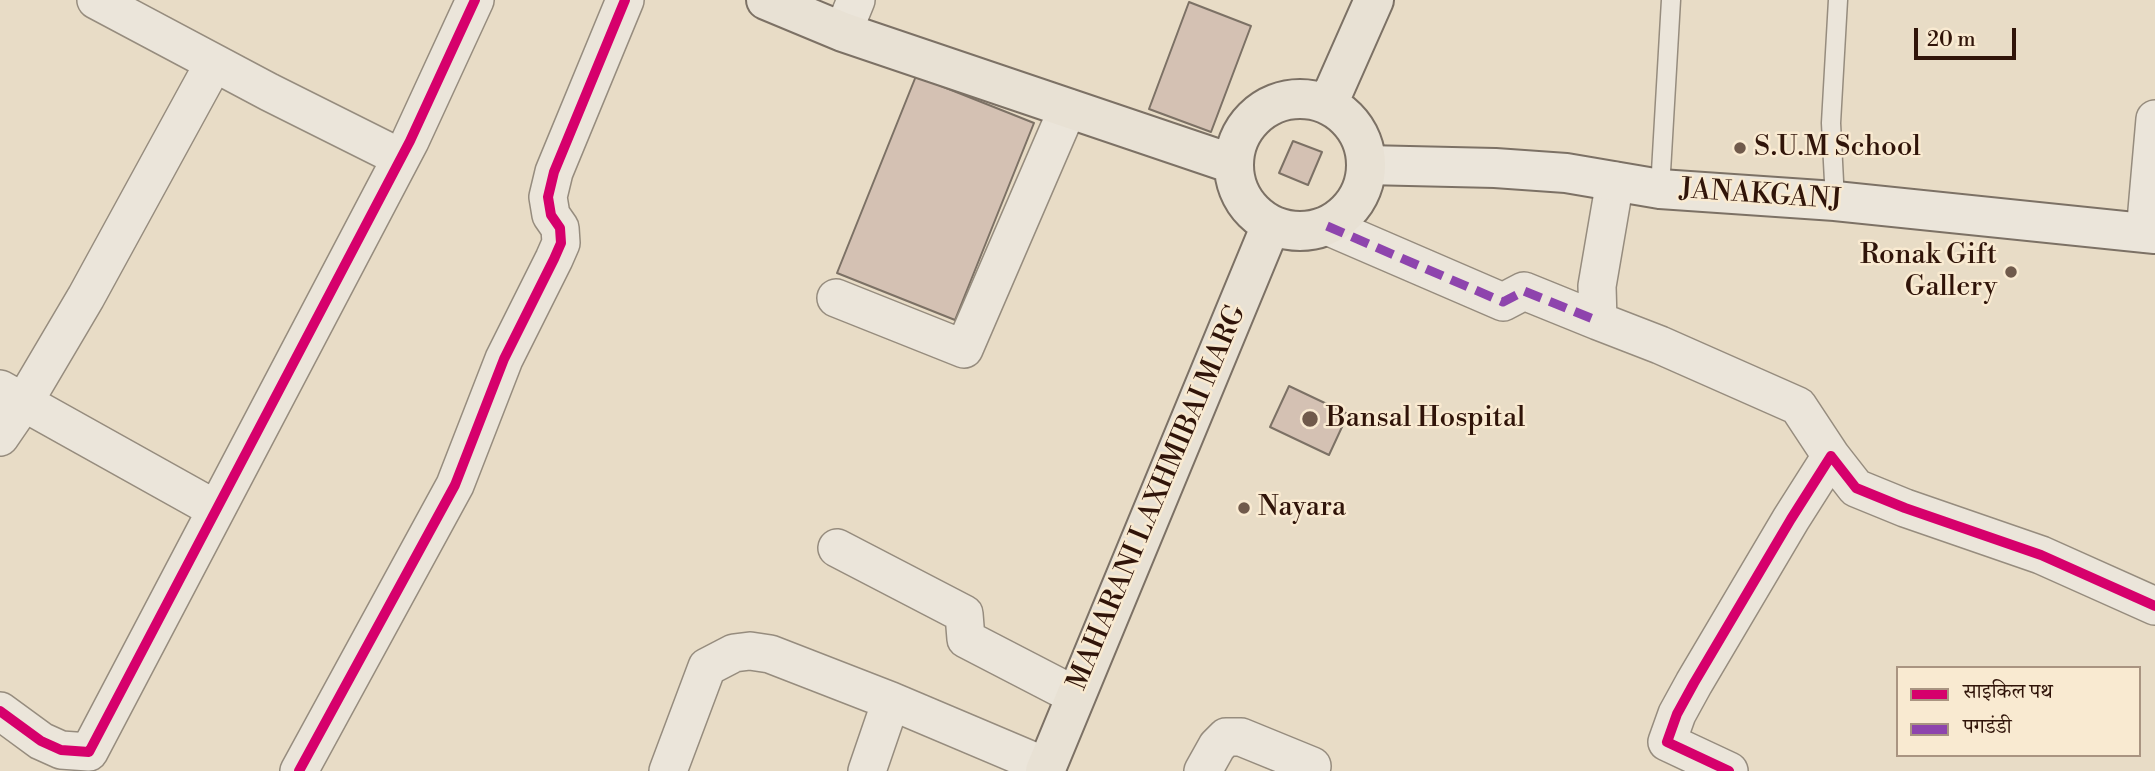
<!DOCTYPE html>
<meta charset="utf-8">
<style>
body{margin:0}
#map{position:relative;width:2155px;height:771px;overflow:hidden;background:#e8dcc6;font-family:"Libre Bodoni","Noto Serif Devanagari",serif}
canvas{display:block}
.legend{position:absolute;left:1896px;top:666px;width:245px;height:91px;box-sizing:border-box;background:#f9ead1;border:2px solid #a99481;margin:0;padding:9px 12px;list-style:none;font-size:21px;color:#301409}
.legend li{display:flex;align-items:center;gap:14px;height:35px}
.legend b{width:35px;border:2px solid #a99481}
.scale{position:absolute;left:1914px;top:28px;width:102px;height:32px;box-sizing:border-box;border:4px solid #301409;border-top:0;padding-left:9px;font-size:21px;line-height:24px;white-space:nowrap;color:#301409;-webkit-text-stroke:5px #f9ead1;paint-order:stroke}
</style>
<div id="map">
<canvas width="2155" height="771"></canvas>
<ul class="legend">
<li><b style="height:9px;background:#d6006c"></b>साइकिल पथ</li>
<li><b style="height:9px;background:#8e44ad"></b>पगडंडी</li>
</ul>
<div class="scale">20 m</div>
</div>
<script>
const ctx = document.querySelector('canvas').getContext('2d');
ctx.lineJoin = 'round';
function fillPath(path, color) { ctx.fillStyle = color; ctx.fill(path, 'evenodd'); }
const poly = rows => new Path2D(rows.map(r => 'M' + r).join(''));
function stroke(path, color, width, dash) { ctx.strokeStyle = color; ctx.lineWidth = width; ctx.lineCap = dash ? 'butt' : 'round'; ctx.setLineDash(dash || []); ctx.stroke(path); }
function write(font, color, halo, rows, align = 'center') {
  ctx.font = font + ' "Libre Bodoni",serif'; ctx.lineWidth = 5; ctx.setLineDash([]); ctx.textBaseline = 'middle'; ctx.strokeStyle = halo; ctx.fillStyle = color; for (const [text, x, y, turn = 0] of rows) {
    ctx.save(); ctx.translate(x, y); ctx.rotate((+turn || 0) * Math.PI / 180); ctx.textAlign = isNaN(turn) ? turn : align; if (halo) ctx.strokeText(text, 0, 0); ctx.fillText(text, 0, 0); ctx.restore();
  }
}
const building = poly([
 [1189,2,1251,26,1211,132,1149,109,1189,2],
 [916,76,1034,123,955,320,837,273,916,76],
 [1293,141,1322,152,1308,185,1279,173,1293,141],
 [1289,386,1348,414,1329,455,1270,427,1289,386]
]);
const service = poly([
 [1660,189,1671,0],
 [1835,201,1831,123,1838,0]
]);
const minor = poly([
 [96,0,269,92,401,158],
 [843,32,856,0],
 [1615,181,1597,286,1598,321,1660,345,1798,406,1831,456],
 [1327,226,1503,302,1524,291,1598,321],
 [2145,233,2155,119],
 [836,298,964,349,1068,108],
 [0,389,215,509],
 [0,437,24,402,86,297,214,63],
 [837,548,964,614,966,639,1076,696],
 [0,711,41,741,61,750,89,752,410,141,475,0],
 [299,771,455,485,504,359,554,259,561,243,560,228,551,215,548,197,554,172,625,0],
 [668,771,707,667,734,653,750,651,770,654,891,701,1047,767],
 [867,771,891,701],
 [1203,771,1217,746,1226,737,1241,737,1312,766],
 [1729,771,1667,742,1677,714,1694,683,1791,519,1831,456,1856,488,1905,508,2041,555,2155,606]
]);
const secondary = poly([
 [1366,165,1495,168,1566,173,1660,189,1835,201,2155,234]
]);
const primary = poly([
 [766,0,843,32,1233,164],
 '1234 165a66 66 0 1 1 132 0a66 66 0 1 1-132 0Z',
 [1328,104,1374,0],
 [1045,771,1271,225]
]);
const quiet = poly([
 [1327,226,1503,302,1524,291,1598,321]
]);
const cycleway = poly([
 [0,711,41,741,61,750,89,752,410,141,475,0],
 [299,771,455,485,504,359,554,259,561,243,560,228,551,215,548,197,554,172,625,0],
 [1729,771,1667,742,1677,714,1694,683,1791,519,1831,456,1856,488,1905,508,2041,555,2155,606]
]);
const markers = [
 [1740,148,7,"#705a4b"],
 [2011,272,7,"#705a4b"],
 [1310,419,9,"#705a4b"],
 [1244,508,7,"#705a4b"]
];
const poiNames = [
 ["S.U.M School",1754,148],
 ["Ronak Gift",1997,256,"right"],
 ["Gallery",1997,288,"right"],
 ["Bansal Hospital",1326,419],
 ["Nayara",1258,508]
];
const streetNames = [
 ["JANAKGANJ",1761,196,4],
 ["MAHARANI LAXHMIBAI MARG",1158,498,-67]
];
fillPath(building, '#d4c1b3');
stroke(building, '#7c7165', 2);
stroke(service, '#968c7e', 21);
stroke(minor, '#968c7e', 40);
stroke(secondary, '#7c7165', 42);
stroke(primary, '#7c7165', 42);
stroke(service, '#ebe5da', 18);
stroke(minor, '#ebe5da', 37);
stroke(secondary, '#ebe5da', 38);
stroke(primary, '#e8e1d4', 38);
stroke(quiet, '#8e44ad', 9, [18, 9]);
stroke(cycleway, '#d6006c', 10);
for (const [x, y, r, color] of markers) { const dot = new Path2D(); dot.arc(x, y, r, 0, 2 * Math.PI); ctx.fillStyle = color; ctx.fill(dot); stroke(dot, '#f9ead1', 2.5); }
write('28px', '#301409', '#f9ead1', poiNames, 'left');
write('28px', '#301409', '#f9ead1', streetNames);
</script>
